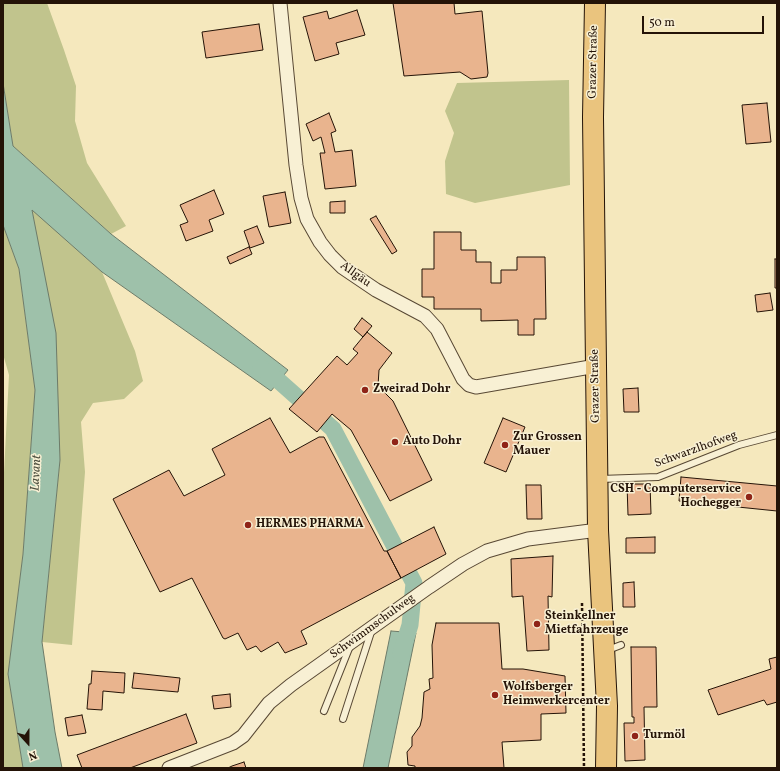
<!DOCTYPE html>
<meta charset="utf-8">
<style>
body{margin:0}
#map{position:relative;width:780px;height:771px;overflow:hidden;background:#f5e8bd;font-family:Vollkorn,serif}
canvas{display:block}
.frame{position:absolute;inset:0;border:4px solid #241307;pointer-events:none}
.north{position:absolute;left:8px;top:723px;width:40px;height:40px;-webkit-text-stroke:3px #f8f0d4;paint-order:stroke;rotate:159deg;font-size:11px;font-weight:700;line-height:16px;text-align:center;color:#241307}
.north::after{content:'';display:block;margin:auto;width:14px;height:18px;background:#241307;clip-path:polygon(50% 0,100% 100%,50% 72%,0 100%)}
.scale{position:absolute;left:642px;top:16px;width:122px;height:18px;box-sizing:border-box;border:2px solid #241307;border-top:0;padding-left:5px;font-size:12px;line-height:14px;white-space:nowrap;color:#241307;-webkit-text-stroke:3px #f8f0d4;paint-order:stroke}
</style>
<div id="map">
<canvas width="780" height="771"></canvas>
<div class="frame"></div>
<div class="north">N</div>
<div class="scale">50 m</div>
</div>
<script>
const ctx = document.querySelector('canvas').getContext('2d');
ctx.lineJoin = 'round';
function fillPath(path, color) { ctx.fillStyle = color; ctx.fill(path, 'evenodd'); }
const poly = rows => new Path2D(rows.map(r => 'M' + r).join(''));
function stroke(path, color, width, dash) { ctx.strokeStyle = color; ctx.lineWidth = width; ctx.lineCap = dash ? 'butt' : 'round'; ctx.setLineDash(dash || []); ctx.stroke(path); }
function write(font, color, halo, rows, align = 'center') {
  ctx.font = font + ' Vollkorn,serif'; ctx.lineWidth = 3; ctx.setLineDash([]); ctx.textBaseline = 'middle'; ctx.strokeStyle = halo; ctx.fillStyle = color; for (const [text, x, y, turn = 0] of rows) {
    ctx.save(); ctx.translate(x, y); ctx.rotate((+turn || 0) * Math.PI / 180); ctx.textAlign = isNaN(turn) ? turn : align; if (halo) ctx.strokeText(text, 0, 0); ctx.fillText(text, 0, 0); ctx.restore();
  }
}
const green = poly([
 [3,3,47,3,64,50,76,86,75,121,87,163,126,226,111,234,13,146,3,83],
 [569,80,570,185,475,203,446,194,445,161,454,133,445,111,457,83],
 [32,209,102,272,135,351,143,381,124,399,93,403,81,422,85,472,72,645,42,642,60,460],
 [3,225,19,269,35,390,23,554,8,674,23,768,3,768,3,492,9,375,3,354]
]);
const water = poly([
 [3,83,13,146,111,234,288,370,271,391,102,272,32,210,56,333,60,460,42,642,55,732,62,768,23,768,8,674,23,554,35,390,19,269,3,225,3,83],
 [391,631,416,633,388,768,363,768,391,631]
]);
const canal = poly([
 [261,368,279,381,333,429,414,583,410,625,401,654]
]);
const building = poly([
 [393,3,454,3,455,14,482,11,488,73,487,77,471,79,460,72,404,76,393,3],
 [357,10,365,35,336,43,339,54,315,61,303,17,327,11,329,19,357,10],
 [259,24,263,50,206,58,202,32,259,24],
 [767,103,771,142,746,144,742,105,767,103],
 [329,113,336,131,331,133,335,152,352,150,356,186,325,189,320,153,325,153,321,137,313,141,306,124,329,113],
 [214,190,224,214,209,220,213,231,186,241,180,225,188,222,180,205,214,190],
 [285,192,291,223,269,227,263,196,285,192],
 [345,201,345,213,330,213,330,202,345,201],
 [376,216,397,251,392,254,370,219,376,216],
 [257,226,264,243,250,248,244,231,257,226],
 [434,232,461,232,461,250,476,250,476,262,491,262,491,283,501,283,501,270,517,270,517,257,545,257,546,319,534,319,534,335,518,335,518,320,481,321,481,309,434,309,434,297,422,297,422,269,434,269,434,232],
 [249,247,252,254,230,264,227,257,249,247],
 [775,259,777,259,777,288,775,288,775,259],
 [770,293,773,310,757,312,755,295,770,293],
 [362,318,372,326,363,337,354,329,362,318],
 [367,332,392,353,379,370,378,386,393,401,432,480,390,501,351,430,332,414,317,432,289,409,337,356,347,365,358,353,353,349,367,332],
 [638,388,639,412,624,412,623,389,638,388],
 [270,418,290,453,319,437,324,437,384,551,387,551,401,578,301,631,307,644,285,653,278,642,261,652,256,646,247,650,238,633,225,639,223,638,192,578,160,592,113,499,169,470,184,496,225,475,212,449,270,418],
 [503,418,525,427,506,472,484,463,503,418],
 [681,477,777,486,777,511,679,501,681,477],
 [627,484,650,484,651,514,628,515,627,484],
 [526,485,541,485,542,519,527,519,526,485],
 [434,527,446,554,401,578,387,551,434,527],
 [655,537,655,553,626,553,626,538,655,537],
 [553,556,552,597,548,596,549,650,527,651,523,596,512,597,511,559,553,556],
 [634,582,635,607,623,607,623,583,634,582],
 [436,623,499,623,502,669,523,669,565,676,566,713,541,714,541,740,502,742,504,768,415,768,415,766,408,765,407,752,412,746,412,737,420,726,422,718,424,692,430,689,429,679,433,678,432,645,436,623],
 [631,647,656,647,657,707,644,707,645,760,625,761,624,723,634,723,634,717,632,717,631,647],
 [777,657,777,702,767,705,764,700,718,715,708,690,771,669,769,659,777,657],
 [92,671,125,673,124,693,103,691,102,710,87,709,89,684,91,684,92,671],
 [134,673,180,678,178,692,132,688,134,673],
 [230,694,231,707,214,709,212,696,230,694],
 [186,714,197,743,130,768,82,768,77,755,186,714],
 [82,715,86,733,68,736,65,718,82,715],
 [244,762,246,768,228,768,232,766,244,762]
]);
const path = poly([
 [582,603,584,768]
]);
const service = poly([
 [600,479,658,477,739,445,777,435],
 [608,650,621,645],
 [324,711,350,646],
 [343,719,372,629]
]);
const minor = poly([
 [280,3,296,165,301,198,307,219,320,242,330,255,342,267,376,290,425,316,437,329,463,379,469,385,476,387,596,366],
 [169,768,233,743,243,736,269,703,291,685,429,587,463,564,487,551,528,539,598,530]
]);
const primary = poly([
 [595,3,593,117,596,366,598,530,607,706,606,768]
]);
const markers = [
 [365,390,4,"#8f2418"],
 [395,442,4,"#8f2418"],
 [505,445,4,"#8f2418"],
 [749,497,4,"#8f2418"],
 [248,525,4,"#8f2418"],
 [537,624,4,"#8f2418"],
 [495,695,4,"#8f2418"],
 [635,736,4,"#8f2418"]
];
const streetNames = [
 ["Grazer Straße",594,62,-89],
 ["Allgäu",355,275,36],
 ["Grazer Straße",596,386,-91],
 ["Schwarzlhofweg",696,450,-20],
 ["Schwimmschulweg",373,627,-36]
];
const poiNames = [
 ["Zweirad Dohr",373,390],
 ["Zur Grossen",513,438],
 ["Mauer",513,452],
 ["Auto Dohr",403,442],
 ["CSH - Computerservice",741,490,"right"],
 ["Hochegger",741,504,"right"],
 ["HERMES PHARMA",256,525],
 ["Steinkellner",545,617],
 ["Mietfahrzeuge",545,631],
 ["Wolfsberger",503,688],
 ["Heimwerkercenter",503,702],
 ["Turmöl",643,736]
];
const waterNames = [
 ["Lavant",37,473,-87]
];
fillPath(green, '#c1c48d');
fillPath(water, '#9ec1aa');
stroke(water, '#6d7b69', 1);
stroke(canal, '#9ec1aa', 17);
fillPath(building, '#e9b48e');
stroke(building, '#241307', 1);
stroke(service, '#584834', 8);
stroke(minor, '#584834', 15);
stroke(primary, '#241307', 22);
stroke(path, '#241307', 2.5, [3, 2]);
stroke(service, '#f8f0d4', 6);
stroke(minor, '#f8f0d4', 13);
stroke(primary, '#eac47e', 20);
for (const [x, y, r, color] of markers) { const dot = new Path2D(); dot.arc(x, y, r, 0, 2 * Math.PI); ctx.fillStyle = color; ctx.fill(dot); stroke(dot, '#f8f0d4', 1.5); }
write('12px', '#241307', '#f8f0d4', streetNames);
write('bold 12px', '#241307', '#f8f0d4', poiNames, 'left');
write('italic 13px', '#4f5040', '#f8f0d4', waterNames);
</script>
